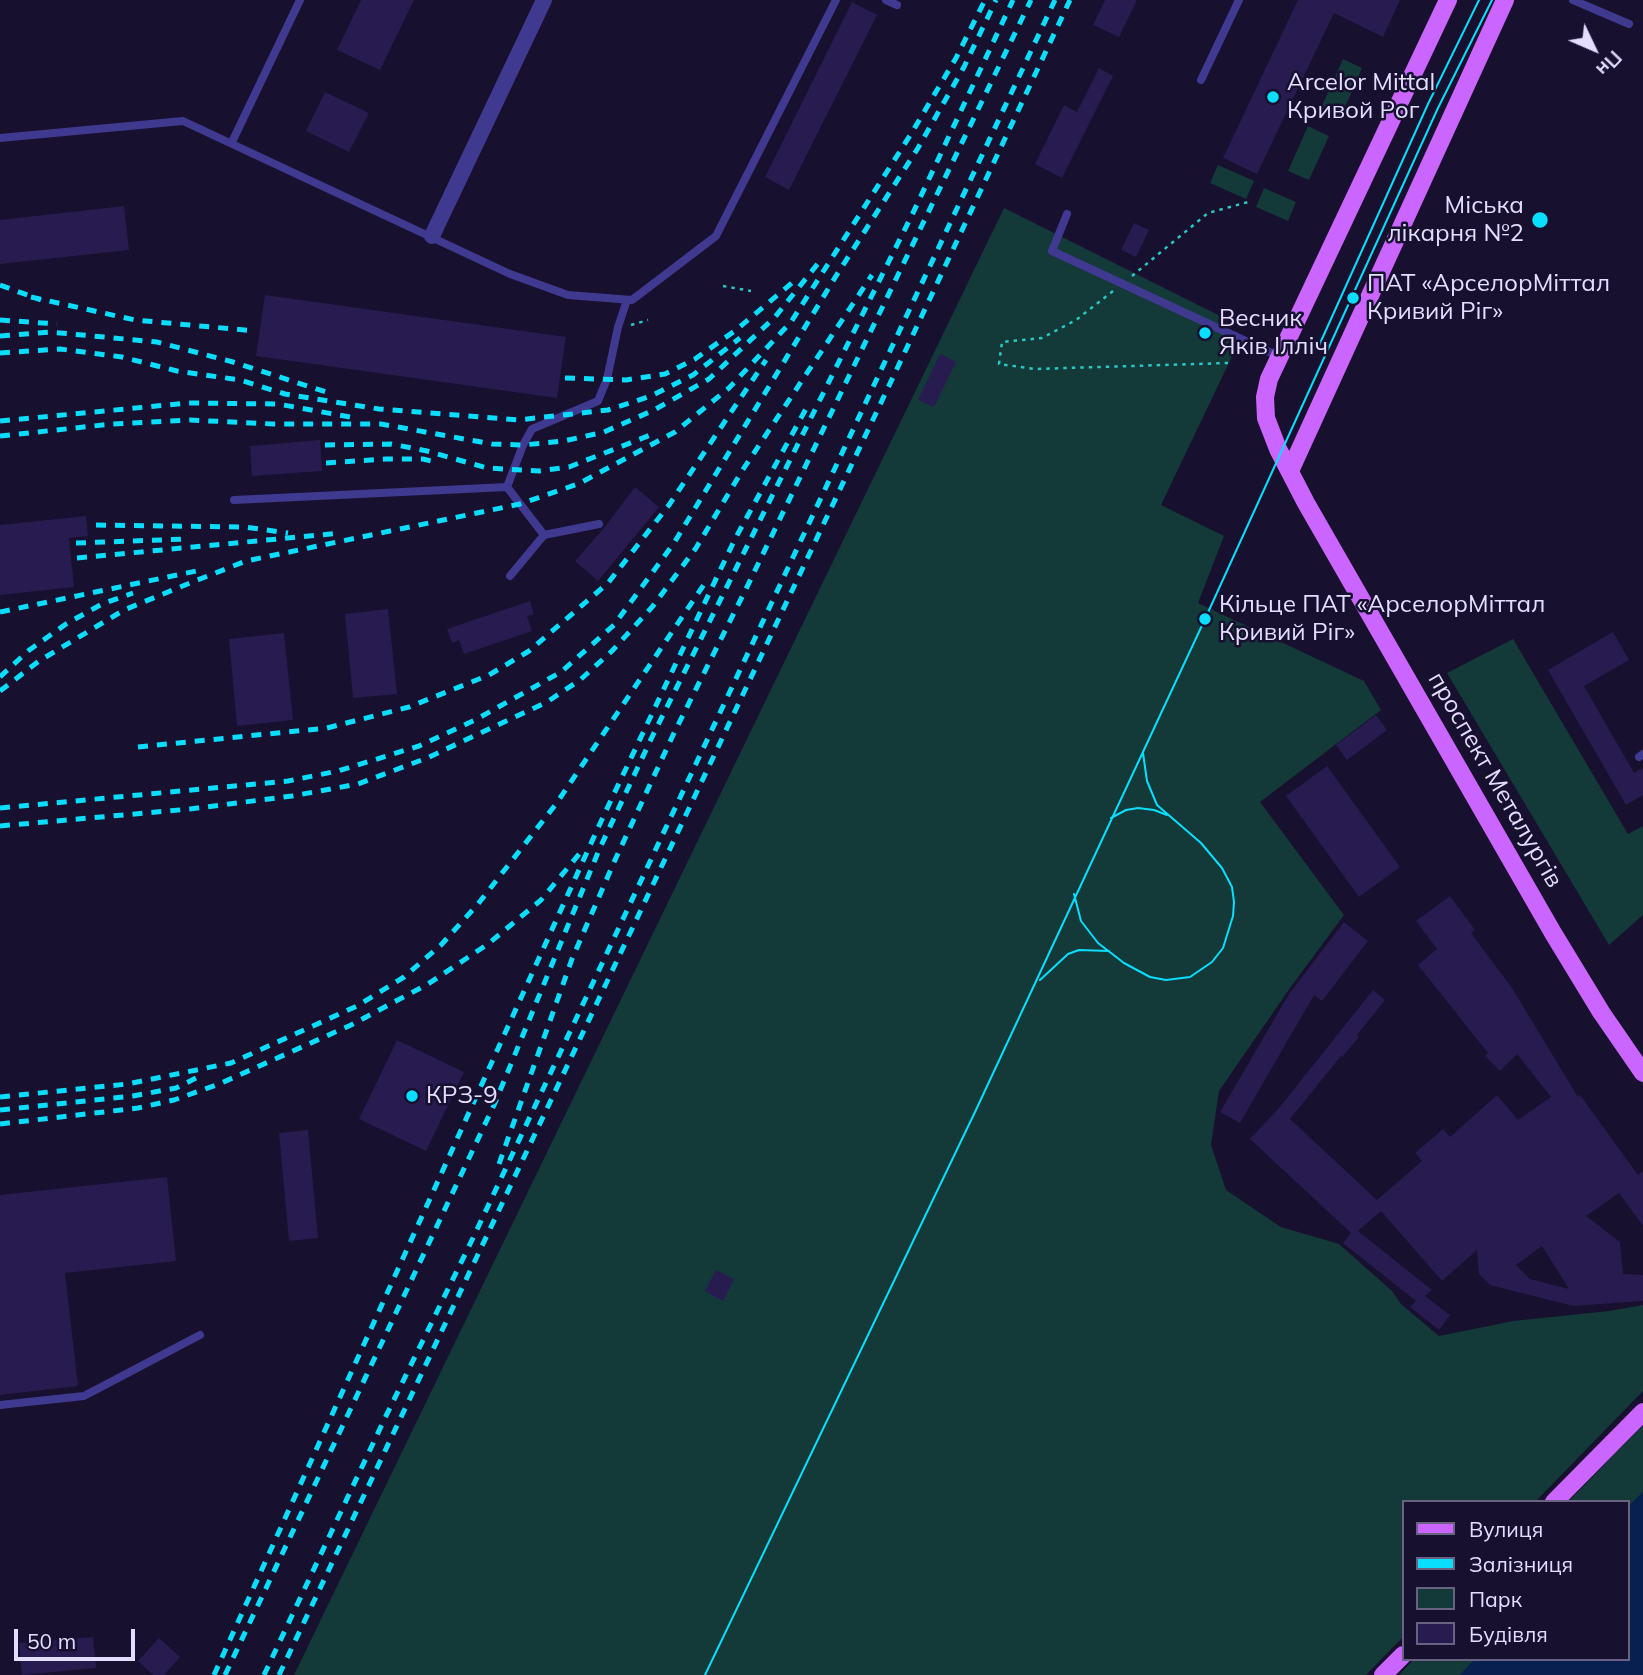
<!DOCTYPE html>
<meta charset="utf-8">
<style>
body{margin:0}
#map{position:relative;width:1643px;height:1675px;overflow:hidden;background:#17102e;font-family:Mulish,sans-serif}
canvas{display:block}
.legend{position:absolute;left:1402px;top:1500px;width:228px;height:161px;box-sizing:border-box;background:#17102e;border:2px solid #696282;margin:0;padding:9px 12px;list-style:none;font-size:21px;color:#e3deff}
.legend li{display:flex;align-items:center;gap:14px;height:35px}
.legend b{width:35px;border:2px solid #696282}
.north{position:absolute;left:1559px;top:14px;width:70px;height:70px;-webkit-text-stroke:5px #17102e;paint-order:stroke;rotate:134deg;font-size:19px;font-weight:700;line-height:28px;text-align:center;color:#e3deff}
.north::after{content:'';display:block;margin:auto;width:24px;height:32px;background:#e3deff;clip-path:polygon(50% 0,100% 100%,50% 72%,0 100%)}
.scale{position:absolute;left:14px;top:1629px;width:121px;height:32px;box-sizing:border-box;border:4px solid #e3deff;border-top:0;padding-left:9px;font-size:21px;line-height:24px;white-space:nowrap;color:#e3deff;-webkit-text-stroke:5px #17102e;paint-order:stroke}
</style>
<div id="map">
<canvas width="1643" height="1675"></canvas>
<ul class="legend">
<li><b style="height:9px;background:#cb65ff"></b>Вулиця</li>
<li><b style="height:9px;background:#0adeff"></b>Залізниця</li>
<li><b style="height:19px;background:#133939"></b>Парк</li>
<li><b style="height:19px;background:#281b50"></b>Будівля</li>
</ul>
<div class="north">Пн</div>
<div class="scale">50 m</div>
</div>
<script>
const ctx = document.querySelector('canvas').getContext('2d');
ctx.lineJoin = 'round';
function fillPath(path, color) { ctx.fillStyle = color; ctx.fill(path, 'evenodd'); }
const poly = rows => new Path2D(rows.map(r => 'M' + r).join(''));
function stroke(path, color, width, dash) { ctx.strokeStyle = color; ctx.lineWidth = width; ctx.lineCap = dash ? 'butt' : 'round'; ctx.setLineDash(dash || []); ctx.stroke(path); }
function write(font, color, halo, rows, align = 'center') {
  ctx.font = font + ' Mulish,sans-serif'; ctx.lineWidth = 5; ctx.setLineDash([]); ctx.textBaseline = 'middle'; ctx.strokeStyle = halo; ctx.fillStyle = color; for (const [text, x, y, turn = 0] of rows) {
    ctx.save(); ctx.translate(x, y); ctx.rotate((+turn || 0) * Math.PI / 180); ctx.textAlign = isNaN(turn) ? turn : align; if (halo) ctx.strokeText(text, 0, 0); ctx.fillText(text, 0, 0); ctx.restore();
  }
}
const green = poly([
 [1343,59,1362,68,1340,119,1320,110],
 [1308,126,1329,136,1309,180,1288,171],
 [1218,165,1254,181,1246,199,1210,183],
 [1264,188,1296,202,1288,221,1256,207],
 [1004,208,1224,318,1237,346,1161,505,1224,536,1198,603,1364,681,1381,710,1260,802,1344,915,1290,988,1219,1091,1211,1145,1226,1190,1281,1227,1339,1244,1392,1291,1401,1304,1439,1336,1513,1321,1609,1311,1643,1305,1643,1391,1535,1502,1403,1502,1403,1637,1366,1675,294,1675],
 [1513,639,1628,834,1643,826,1643,915,1609,945,1447,673],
 [1643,1425,1643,1492,1627,1508,1627,1502,1568,1502],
 [1414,1659,1475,1659,1460,1675,1399,1675]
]);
const water = poly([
 [1643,1492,1643,1675,1460,1675,1475,1659,1627,1659,1627,1508]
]);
const building = poly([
 [361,0,414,0,380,70,337,50],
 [1105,0,1137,0,1119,37,1093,25],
 [1298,0,1400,0,1383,37,1334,13,1257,174,1223,158],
 [852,2,877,15,789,190,765,177],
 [1099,68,1113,76,1062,178,1035,164,1064,105,1077,112],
 [325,92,369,113,349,152,306,131],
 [124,206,129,250,0,264,0,220],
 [1134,223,1149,230,1136,257,1121,250],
 [265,295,566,337,557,398,256,356],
 [940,354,956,362,934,407,918,400],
 [320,440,322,471,252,476,250,446],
 [635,487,659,507,598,581,575,561,604,528],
 [86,516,88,536,69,538,74,587,0,595,0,525],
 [530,601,534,614,527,616,532,631,464,654,459,640,452,643,447,629],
 [388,609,397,694,353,698,345,614],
 [1613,632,1629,660,1584,686,1634,773,1643,768,1643,795,1626,805,1548,670],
 [284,633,293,720,237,726,229,639],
 [1376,715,1387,730,1347,760,1336,745],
 [1327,766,1400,867,1359,897,1286,796],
 [1450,896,1475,930,1471,933,1512,988,1578,1097,1580,1095,1638,1175,1643,1171,1643,1226,1619,1193,1586,1216,1620,1242,1623,1274,1643,1275,1643,1301,1573,1306,1490,1285,1479,1274,1477,1250,1442,1281,1381,1211,1358,1231,1432,1290,1425,1296,1450,1315,1439,1330,1410,1307,1416,1301,1343,1243,1351,1233,1250,1139,1279,1108,1373,990,1385,1000,1357,1035,1359,1037,1342,1057,1341,1056,1290,1119,1377,1200,1422,1161,1415,1153,1443,1129,1450,1137,1497,1095,1518,1120,1551,1097,1517,1054,1500,1071,1485,1056,1488,1053,1418,965,1437,949,1416,921],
 [1542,1246,1569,1289,1530,1279,1516,1265],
 [1344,922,1368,941,1322,1001,1314,995,1240,1123,1220,1112,1289,994],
 [397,1040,464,1072,426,1151,359,1119],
 [308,1130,318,1238,289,1241,279,1133],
 [167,1177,176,1261,65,1273,78,1386,0,1395,0,1195],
 [716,1270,734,1279,723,1301,705,1291],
 [93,1637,96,1668,22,1675,19,1643],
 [159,1638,180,1657,164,1675,153,1675,138,1661]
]);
const path = poly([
 [1132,276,1208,213,1248,202],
 [723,286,751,291],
 [1113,291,1076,320,1042,338,1002,342,999,364,1035,369,1228,363],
 [631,325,648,320]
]);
const service = poly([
 [886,0,897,5],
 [1573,0,1629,24],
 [1201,80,1239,0],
 [0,138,183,121,510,274,568,295,632,300,716,236,836,0],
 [232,142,300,0],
 [1067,214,1052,251,1280,357],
 [507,487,544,535,599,524],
 [234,500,507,487,523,445,532,429,598,401,607,379,618,327,627,300],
 [510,576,544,535],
 [1639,757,1643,754],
 [0,1405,84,1396,200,1335]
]);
const minor = poly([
 [432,236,544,0]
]);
const primary = poly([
 [1448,0,1269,379,1265,397,1266,418,1278,449,1306,503,1553,933,1601,1012,1643,1073],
 [1290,471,1505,0],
 [1554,1502,1643,1412],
 [1383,1675,1403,1655]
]);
const tram = poly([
 [1317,350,1428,104,1479,0],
 [1111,818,1126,810,1138,808,1154,810,1167,815],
 [1074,894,1081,921,1098,943,1124,963,1150,977,1166,980,1190,977,1212,962,1223,948,1233,916,1234,902,1232,887,1222,868,1201,843,1157,805,1147,781,1143,753],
 [1040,980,1068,954,1079,950,1109,951],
 [705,1675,975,1112,1205,619,1438,108,1492,0]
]);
const rail = poly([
 [0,285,41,300],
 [31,297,135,320,255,331],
 [0,320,57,324],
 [0,336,50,332,157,342,233,362,329,393],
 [0,353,60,349,122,357,177,371,240,380,285,394,379,409,518,420,608,410,651,396,693,375,740,338],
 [565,378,626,380,665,374,695,359,736,330,793,282],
 [0,421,188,403,278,404,350,417],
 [0,436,112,424,190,420,273,424,381,424,492,444,523,445,564,441,604,432,654,410,709,379,775,317,820,261],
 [325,445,391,444,427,451,487,468,539,471,569,467,653,434],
 [326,463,386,459,423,459,435,462],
 [96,525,245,527,288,533],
 [76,543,188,539],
 [77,558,341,533],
 [0,612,201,570],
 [0,677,28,651,66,624,102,604,133,593],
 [0,691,39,661,124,610,190,583,246,561,520,504,578,484,675,432,729,388,791,322,911,134,956,58,985,0],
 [138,747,327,728,409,707,489,675,529,651,608,583,669,505,766,360],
 [0,808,288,781,338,771,419,746,475,720,561,672,614,625,674,543,836,276,918,148,964,67,996,0],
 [0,826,190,809,292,796,358,784,427,758,547,702,580,680,612,651,653,606,696,548,742,471,872,275],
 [0,1097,127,1084,231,1063,357,1006,404,977,441,945,478,904,556,804,707,580],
 [0,1110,133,1096,176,1088,196,1078],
 [0,1124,138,1108,174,1100,219,1084,351,1025,428,984,488,944,541,900,580,853],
 [499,1164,572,959,615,860,674,733,746,589,1031,0],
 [214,1675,603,817,735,539,807,407],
 [225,1675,495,1103,599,850,653,735,912,215,1013,0],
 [264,1675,385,1418,473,1238,1055,0],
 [279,1675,895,373,1070,0]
]);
const markers = [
 [1273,97,7,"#0adeff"],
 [1540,220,9,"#0adeff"],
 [1353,298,7,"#0adeff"],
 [1205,333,7,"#0adeff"],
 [1205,619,7,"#0adeff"],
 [412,1096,7,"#0adeff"]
];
const poiNames = [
 ["Arcelor Mittal",1287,83],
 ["Кривой Рог",1287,111],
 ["Міська",1524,206,"right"],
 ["лікарня №2",1524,234,"right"],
 ["ПАТ «АрселорМіттал",1367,284],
 ["Кривий Ріг»",1367,312],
 ["Весник",1219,319],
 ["Яків Ілліч",1219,347],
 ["Кільце ПАТ «АрселорМіттал",1219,605],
 ["Кривий Ріг»",1219,633],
 ["КРЗ-9",426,1096]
];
const streetNames = [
 ["проспект Металургів",1495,780,60]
];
fillPath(green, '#133939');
fillPath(water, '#082050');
fillPath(building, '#281b50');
stroke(path, '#2ac7c3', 2.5, [3.5, 5]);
stroke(service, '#403990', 8);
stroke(minor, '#403990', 16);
stroke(primary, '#cb65ff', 18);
stroke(tram, '#0adeff', 2);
stroke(rail, '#0adeff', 5, [10, 9]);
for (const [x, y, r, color] of markers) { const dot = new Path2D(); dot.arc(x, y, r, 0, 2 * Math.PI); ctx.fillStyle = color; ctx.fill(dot); stroke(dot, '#17102e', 2.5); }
write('24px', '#e3deff', '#17102e', poiNames, 'left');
write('24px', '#e3deff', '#17102e', streetNames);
</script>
